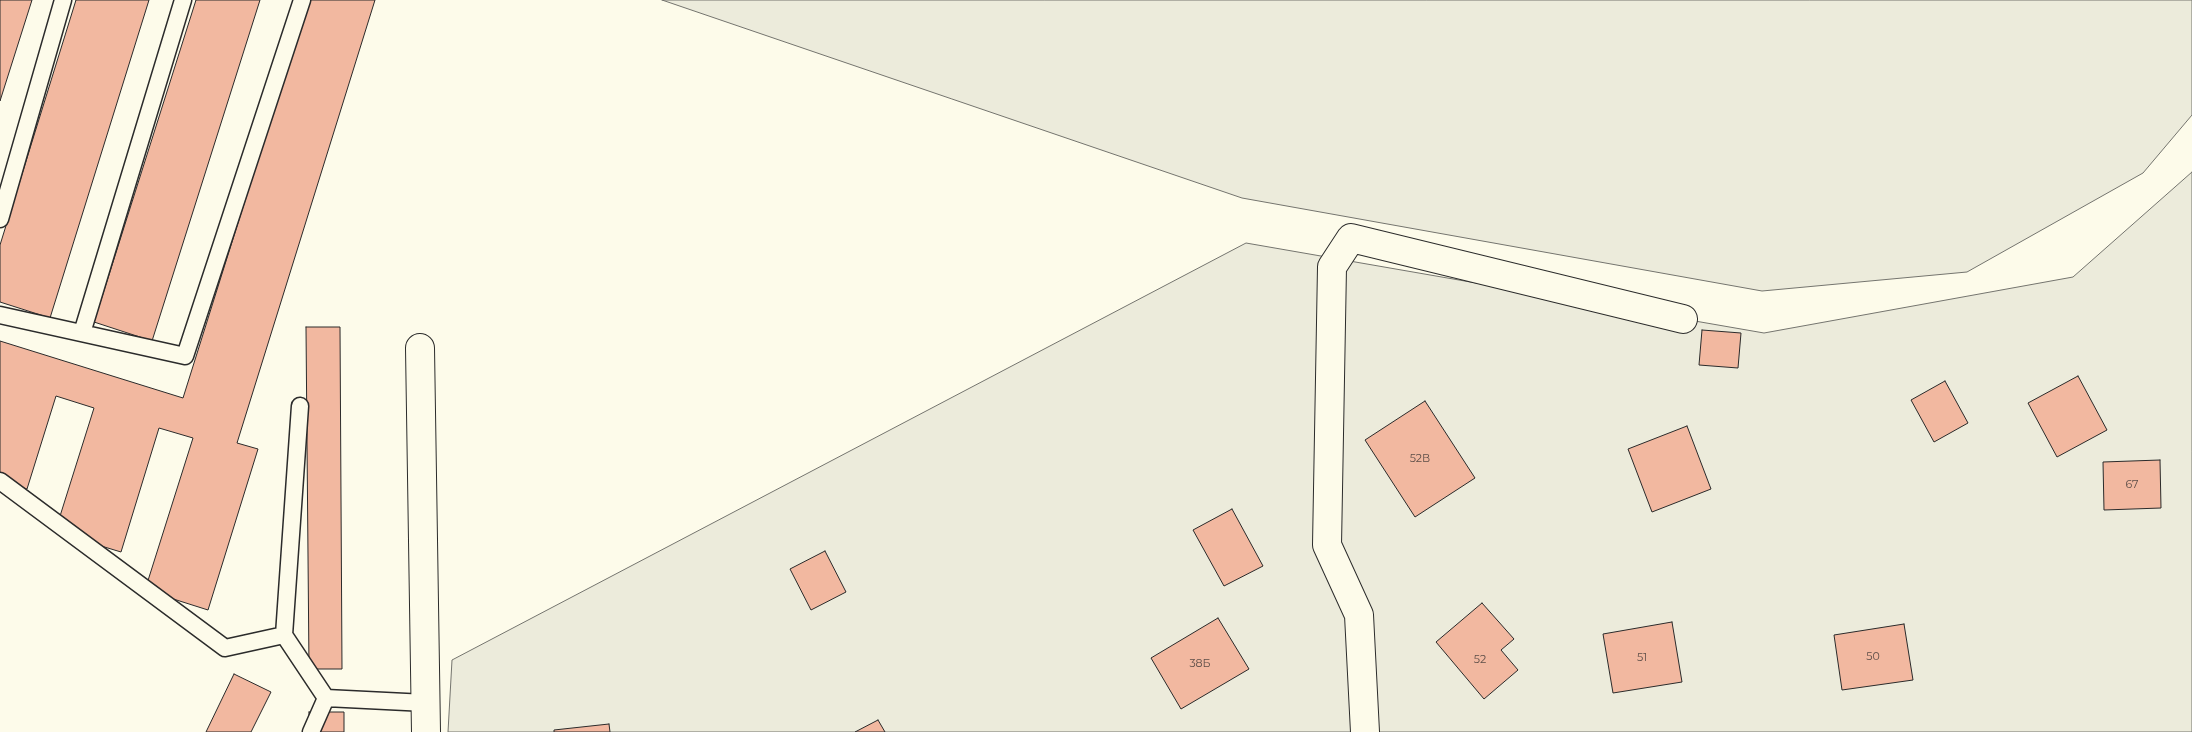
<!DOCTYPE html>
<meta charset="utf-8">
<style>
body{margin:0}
canvas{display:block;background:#fdfbea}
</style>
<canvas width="2192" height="732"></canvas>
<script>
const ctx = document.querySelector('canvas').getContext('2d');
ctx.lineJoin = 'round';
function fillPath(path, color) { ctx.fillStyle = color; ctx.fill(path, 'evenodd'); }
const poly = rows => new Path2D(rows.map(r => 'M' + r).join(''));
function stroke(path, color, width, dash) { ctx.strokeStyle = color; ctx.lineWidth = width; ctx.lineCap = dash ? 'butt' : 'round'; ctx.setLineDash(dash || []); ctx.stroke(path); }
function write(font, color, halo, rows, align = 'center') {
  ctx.font = font + ' Montserrat,sans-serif'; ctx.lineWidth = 4; ctx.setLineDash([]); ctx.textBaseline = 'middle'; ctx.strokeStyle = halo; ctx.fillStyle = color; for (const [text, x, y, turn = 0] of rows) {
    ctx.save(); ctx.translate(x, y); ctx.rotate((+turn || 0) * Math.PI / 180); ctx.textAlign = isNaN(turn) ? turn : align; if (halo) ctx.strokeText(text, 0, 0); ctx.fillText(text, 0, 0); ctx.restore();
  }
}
const green = poly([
 [662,0,2192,0,2192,115,2143,173,1967,272,1762,291,1242,198,662,0],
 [2192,172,2192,732,448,732,452,660,1246,243,1764,333,2073,277,2192,172]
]);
const building = poly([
 [0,0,32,0,0,101,0,0],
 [76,0,149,0,50,318,0,302,0,245,76,0],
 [196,0,260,0,152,341,94,322,196,0],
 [308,0,375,0,237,443,258,449,208,610,145,590,193,438,159,428,121,552,55,532,94,408,56,396,27,489,0,481,0,341,183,398,308,0],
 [306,327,340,327,342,669,309,669,306,327],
 [1702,330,1741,333,1738,368,1699,365,1702,330],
 [2078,376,2107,430,2057,457,2028,403,2078,376],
 [1945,381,1968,423,1934,442,1911,400,1945,381],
 [1425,401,1475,478,1415,517,1365,440,1425,401],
 [1687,426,1711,489,1652,512,1628,449,1687,426],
 [2160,460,2161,508,2104,510,2103,462,2160,460],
 [1232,509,1263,566,1224,586,1193,530,1232,509],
 [825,551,846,592,811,610,790,569,825,551],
 [1482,603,1514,639,1501,650,1518,670,1484,699,1436,642,1482,603],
 [1218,618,1249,669,1181,709,1151,658,1218,618],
 [1672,622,1682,682,1613,693,1603,634,1672,622],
 [1904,624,1913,680,1842,690,1834,635,1904,624],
 [234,674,271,692,251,732,206,732,234,674],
 [309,712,344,712,344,732,309,732,309,712],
 [878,720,885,732,855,732,878,720],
 [609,724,610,732,554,732,554,730,609,724]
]);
const service = poly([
 [0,219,63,0],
 [0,315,185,356,302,0],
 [82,333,183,0],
 [0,481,225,648,284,635,326,698,426,703],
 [284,635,300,406],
 [311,732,326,698]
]);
const minor = poly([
 [420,348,426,732],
 [1365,732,1359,615,1327,545,1332,267,1351,238,1683,319]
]);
const numberNames = [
 ["52В",1420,459],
 ["67",2132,485],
 ["50",1873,657],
 ["51",1642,658],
 ["52",1480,660],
 ["38Б",1200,664]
];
fillPath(green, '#ecebdb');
stroke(green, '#74746e', 1);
fillPath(building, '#f2b8a0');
stroke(building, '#2b2b2b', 1);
stroke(service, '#2b2b2b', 19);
stroke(minor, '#2b2b2b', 30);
stroke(service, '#fdfbea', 16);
stroke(minor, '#fdfbea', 28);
write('11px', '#5d4e48', null, numberNames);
</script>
